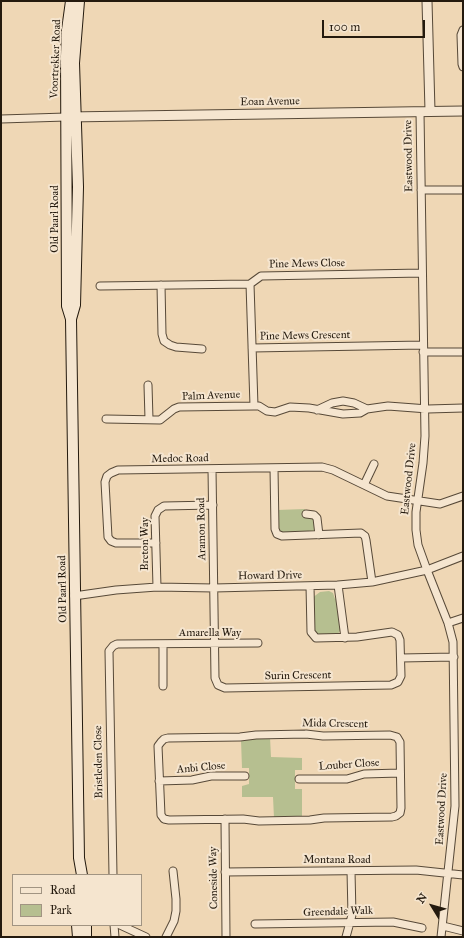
<!DOCTYPE html>
<style>
body{margin:0}
#map{position:relative;width:464px;height:938px;overflow:hidden;background:#efd7b5;font-family:"IM FELL Great Primer",serif}
canvas{display:block}
.frame{position:absolute;inset:0;border:2px solid #241a0e;pointer-events:none}
.legend{position:absolute;left:12px;top:874px;width:130px;height:52px;box-sizing:border-box;background:#f5e5cf;border:1px solid #a19482;margin:0;padding:5px 7px;list-style:none;font-size:12px;color:#241a0e}
.legend li{display:flex;align-items:center;gap:8px;height:20px}
.legend b{width:20px;border:1px solid #a19482}
.north{position:absolute;left:412px;top:886px;width:40px;height:40px;-webkit-text-stroke:3px #f5e5cf;paint-order:stroke;rotate:307deg;font-size:11px;font-weight:700;line-height:16px;text-align:center;color:#241a0e}
.north::after{content:'';display:block;margin:auto;width:14px;height:18px;background:#241a0e;clip-path:polygon(50% 0,100% 100%,50% 72%,0 100%)}
.scale{position:absolute;left:322px;top:20px;width:103px;height:18px;box-sizing:border-box;border:2px solid #241a0e;border-top:0;padding-left:5px;font-size:12px;line-height:14px;white-space:nowrap;color:#241a0e;-webkit-text-stroke:3px #f5e5cf;paint-order:stroke}
</style>
<div id="map">
<canvas width="464" height="938"></canvas>
<div class="frame"></div>
<ul class="legend">
<li><b style="height:5px;background:#f5e5cf"></b>Road</li>
<li><b style="height:11px;background:#b6bf90"></b>Park</li>
</ul>
<div class="north">N</div>
<div class="scale">100 m</div>
</div>
<script>
const ctx = document.querySelector('canvas').getContext('2d');
ctx.lineJoin = 'round';
function fillPath(path, color) { ctx.fillStyle = color; ctx.fill(path, 'evenodd'); }
const poly = rows => new Path2D(rows.map(r => 'M' + r).join(''));
function stroke(path, color, width, dash) { ctx.strokeStyle = color; ctx.lineWidth = width; ctx.lineCap = dash ? 'butt' : 'round'; ctx.setLineDash(dash || []); ctx.stroke(path); }
function write(font, color, halo, rows, align = 'center') {
  ctx.font = font + ' "IM FELL Great Primer",serif'; ctx.lineWidth = 4; ctx.setLineDash([]); ctx.textBaseline = 'middle'; ctx.strokeStyle = halo; ctx.fillStyle = color; for (const [text, x, y, turn = 0] of rows) {
    ctx.save(); ctx.translate(x, y); ctx.rotate((+turn || 0) * Math.PI / 180); ctx.textAlign = isNaN(turn) ? turn : align; if (halo) ctx.strokeText(text, 0, 0); ctx.fillText(text, 0, 0); ctx.restore();
  }
}
const green = poly([
 [305,509,306,516,311,516,315,519,316,530,314,531,284,534,278,530,277,510],
 [329,591,333,593,335,599,337,599,341,629,338,634,320,636,314,632,312,598,320,592],
 [270,737,271,757,302,758,302,770,295,770,295,789,302,789,302,817,274,818,273,797,242,797,242,786,249,784,249,768,242,768,241,740]
]);
const minor = poly([
 [463,30,461,35,462,64,463,67],
 [420,112,425,436,423,463,416,512,416,530,418,545,427,570,448,623,453,642,455,806,441,937],
 [1,119,66,117],
 [421,190,463,190],
 [250,284,254,406],
 [161,285,162,334,164,341,170,345,176,347,202,349],
 [100,286,250,284,261,276,422,273],
 [252,348,423,345],
 [423,352,463,352],
 [148,385,149,419],
 [317,410,332,403,343,401,354,403,367,409],
 [106,419,160,420,174,409,179,407,254,406,259,406,267,411,275,412,290,407,309,408,343,414,360,413,367,409,388,406,428,409,463,408],
 [274,468,275,529,277,534,282,536,361,533,365,536,366,540,372,582],
 [212,469,215,678,218,685,225,688,391,685,398,682,401,676,400,640,398,635,392,632,357,637,316,638,311,632,310,586],
 [364,485,374,464],
 [306,514,314,515,317,518,319,535],
 [156,543,116,543,111,541,108,537,105,482,107,476,111,473,118,470,322,467,333,470,387,496,440,504,463,496],
 [338,585,345,638],
 [157,587,155,516,158,510,164,506,213,505],
 [74,596,116,590,157,587,214,588,338,585,372,582,427,570,463,556],
 [448,623,463,618],
 [401,658,454,657],
 [163,686,163,644],
 [306,734,323,736,390,735,397,737,400,742,401,808,400,813,396,816,392,817,324,818,310,820,259,821,243,819,169,820,164,819,161,815,158,746,161,742,164,739,168,738,240,737,256,735,306,734],
 [299,779,347,779,364,774,400,773],
 [159,781,192,780,211,776,245,776],
 [225,819,226,937],
 [225,872,416,870,463,875],
 [113,875,109,651,113,646,117,644,258,643],
 [255,924,393,922,422,928],
 [114,925,115,937],
 [120,925,146,937],
 [443,926,463,931],
 [166,937,174,921,176,911,176,899,173,871],
 [346,937,352,915,351,871]
]);
const tertiary = poly([
 [427,1,430,111],
 [68,117,463,111]
]);
const secondary = poly([
 [71,1,67,30,66,56,67,306,71,319],
 [79,1,74,63,78,187,75,305,71,319,79,858,82,875],
 [77,925,78,937],
 [86,925,86,937]
]);
const streetNames = [
 ["Voortrekker Road",56,59,-88],
 ["Eoan Avenue",270,102,-1],
 ["Eastwood Drive",409,156,-91],
 ["Old Paarl Road",55,219,-90],
 ["Pine Mews Close",307,264,-1],
 ["Pine Mews Crescent",305,336,-1],
 ["Palm Avenue",211,396,-2],
 ["Medoc Road",180,459,-1],
 ["Eastwood Drive",409,479,-84],
 ["Aramon Road",202,529,-91],
 ["Breton Way",145,544,-90],
 ["Howard Drive",270,576,-1],
 ["Old Paarl Road",63,589,-91],
 ["Amarella Way",210,633],
 ["Surin Crescent",298,676,-1],
 ["Mida Crescent",335,724,1],
 ["Bristleden Close",99,762,-91],
 ["Louber Close",349,765,-4],
 ["Anbi Close",201,768,-5],
 ["Eastwood Drive",442,809,-87],
 ["Montana Road",337,860],
 ["Coneside Way",214,878,-91],
 ["Greendale Walk",338,912,-2]
];
fillPath(green, '#b6bf90');
stroke(minor, '#574938', 9);
stroke(tertiary, '#574938', 11);
stroke(secondary, '#241a0e', 12);
stroke(minor, '#f5e5cf', 7);
stroke(tertiary, '#f5e5cf', 9);
stroke(secondary, '#f5e5cf', 10);
write('11px', '#241a0e', '#f5e5cf', streetNames);
</script>
